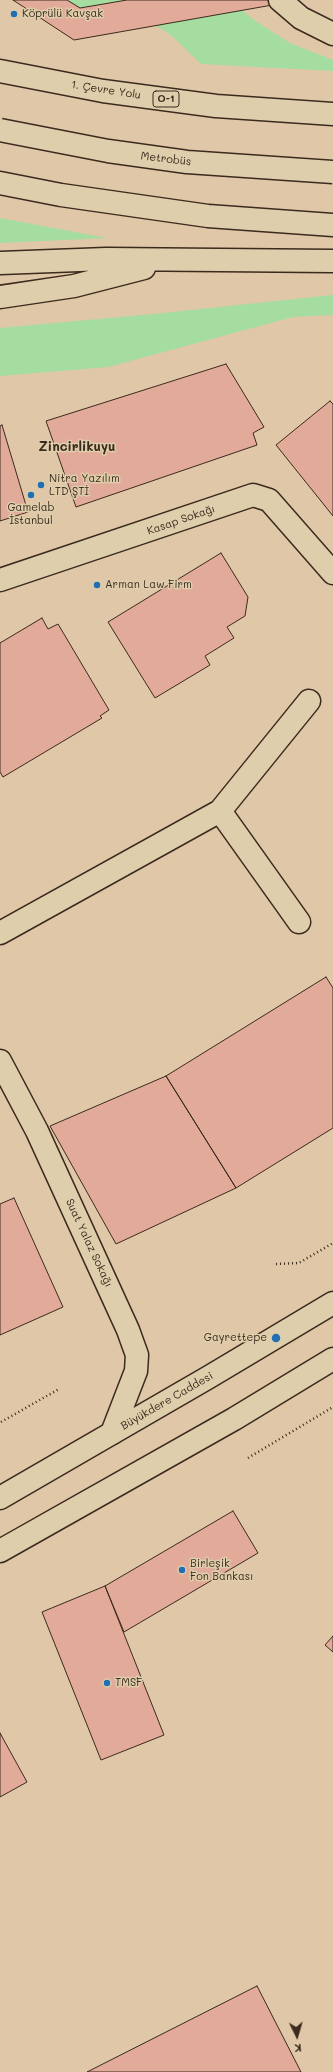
<!DOCTYPE html>
<meta charset="utf-8">
<style>
body{margin:0}
#map{position:relative;width:333px;height:2072px;overflow:hidden;background:#e0c7a7;font-family:Mali,sans-serif}
canvas{display:block}
.north{position:absolute;left:277px;top:2016px;width:40px;height:40px;-webkit-text-stroke:3px #dfceab;paint-order:stroke;rotate:175deg;font-size:11px;font-weight:700;line-height:16px;text-align:center;color:#3b2a1e}
.north::after{content:'';display:block;margin:auto;width:14px;height:18px;background:#3b2a1e;clip-path:polygon(50% 0,100% 100%,50% 72%,0 100%)}
</style>
<div id="map">
<canvas width="333" height="2072"></canvas>
<div class="north">K</div>
</div>
<script>
const ctx = document.querySelector('canvas').getContext('2d');
ctx.lineJoin = 'round';
function fillPath(path, color) { ctx.fillStyle = color; ctx.fill(path, 'evenodd'); }
const poly = rows => new Path2D(rows.map(r => 'M' + r).join(''));
function stroke(path, color, width, dash) { ctx.strokeStyle = color; ctx.lineWidth = width; ctx.lineCap = dash ? 'butt' : 'round'; ctx.setLineDash(dash || []); ctx.stroke(path); }
function write(font, color, halo, rows, align = 'center') {
  ctx.font = font + ' Mali,sans-serif'; ctx.lineWidth = 3; ctx.setLineDash([]); ctx.textBaseline = 'middle'; ctx.strokeStyle = halo; ctx.fillStyle = color; for (const [text, x, y, turn = 0] of rows) {
    ctx.save(); ctx.translate(x, y); ctx.rotate((+turn || 0) * Math.PI / 180); ctx.textAlign = isNaN(turn) ? turn : align; if (halo) ctx.strokeText(text, 0, 0); ctx.fillText(text, 0, 0); ctx.restore();
  }
}
const green = poly([
 [47,0,228,0,257,22,290,43,333,60,333,71,201,64,173,37,162,29,149,24,91,15],
 [0,218,107,238,0,243],
 [333,295,333,315,293,317,108,367,0,376,0,328,153,314]
]);
const building = poly([
 [13,0,67,0,80,8,127,0,277,0,278,4,74,40,13,0],
 [226,364,264,427,253,433,257,445,76,507,46,421,226,364],
 [330,401,333,404,333,516,276,445,330,401],
 [2,425,28,512,0,521,0,426,2,425],
 [221,553,248,597,245,616,227,627,234,638,205,656,210,665,155,698,108,622,221,553],
 [42,618,48,629,58,624,109,710,100,716,102,718,3,777,0,772,0,643,42,618],
 [326,977,333,988,333,1128,236,1188,166,1076,326,977],
 [166,1076,236,1188,116,1244,50,1126,166,1076],
 [14,1198,63,1307,0,1335,0,1204,14,1198],
 [233,1511,258,1553,124,1632,105,1586,233,1511],
 [105,1586,164,1735,101,1760,42,1612,105,1586],
 [333,1636,333,1652,325,1645,333,1636],
 [0,1733,27,1782,0,1797,0,1733],
 [257,1986,301,2072,87,2072,257,1986]
]);
const path = poly([
 [276,1264,299,1263,333,1243],
 [1,1422,59,1389],
 [248,1458,333,1407]
]);
const minor = poly([
 [0,580,253,495,269,500,333,573],
 [220,811,299,922],
 [0,933,220,811,309,701],
 [0,1061,37,1131,128,1330,137,1355,136,1371,112,1433]
]);
const major = poly([
 [0,1498,209,1377,333,1303],
 [0,1551,234,1419,333,1359]
]);
const highway = poly([
 [280,0,301,18,333,34],
 [0,71,103,91,216,106,333,114],
 [0,183,61,195,208,216,333,225],
 [0,263,106,259,333,261],
 [0,297,74,286,144,268]
]);
const minorBridge = poly([
 [0,130,108,151,187,162,333,172]
]);
const markers = [
 [14,14,4,"#1f6fb2"],
 [41,485,4,"#1f6fb2"],
 [31,495,4,"#1f6fb2"],
 [97,585,4,"#1f6fb2"],
 [276,1338,5,"#1f6fb2"],
 [182,1570,4,"#1f6fb2"],
 [107,1683,4,"#1f6fb2"]
];
const shields = [
 [166,99,26]
];
const shieldNames = [
 ["O-1",166,99]
];
const poiNames = [
 ["Köprülü Kavşak",22,14],
 ["Nitra Yazılım",49,479],
 ["LTD ŞTİ",49,492],
 ["Gamelab",31,508,"center"],
 ["İstanbul",31,521,"center"],
 ["Arman Law Firm",105,585],
 ["Gayrettepe",267,1338,"right"],
 ["Birleşik",190,1564],
 ["Fon Bankası",190,1577],
 ["TMSF",115,1683]
];
const streetNames = [
 ["1. Çevre Yolu",106,90,9],
 ["Metrobüs",166,159,7],
 ["Kasap Sokağı",181,520,-19],
 ["Suat Yalaz Sokağı",89,1243,65],
 ["Büyükdere Caddesi",167,1401,-30]
];
const quarterNames = [
 ["Zincirlikuyu",77,447]
];
fillPath(green, '#a5dc9f');
fillPath(building, '#e2aa99');
stroke(building, '#3b2a1e', 1);
stroke(minor, '#3b2a1e', 25);
stroke(major, '#3b2a1e', 25);
stroke(highway, '#3b2a1e', 25);
stroke(path, '#3b2a1e', 2.5, [1, 3]);
stroke(minor, '#dfceab', 22);
stroke(major, '#dfceab', 22);
stroke(highway, '#dfceab', 22);
stroke(minorBridge, '#3b2a1e', 25, []);
stroke(minorBridge, '#dfceab', 22);
for (const [x, y, r, color] of markers) { const dot = new Path2D(); dot.arc(x, y, r, 0, 2 * Math.PI); ctx.fillStyle = color; ctx.fill(dot); stroke(dot, '#dfceab', 1.5); }
for (const [x, y, w] of shields) { const box = new Path2D(); box.roundRect(x - w / 2, y - 8, w, 16, 3); ctx.fillStyle = '#dfceab'; ctx.fill(box); stroke(box, '#3b2a1e', 1); }
write('bold 10px', '#3b2a1e', null, shieldNames);
write('11px', '#3b2a1e', '#dfceab', poiNames, 'left');
write('11px', '#3b2a1e', '#dfceab', streetNames);
write('bold 13px', '#3b2a1e', '#dfceab', quarterNames);
</script>
